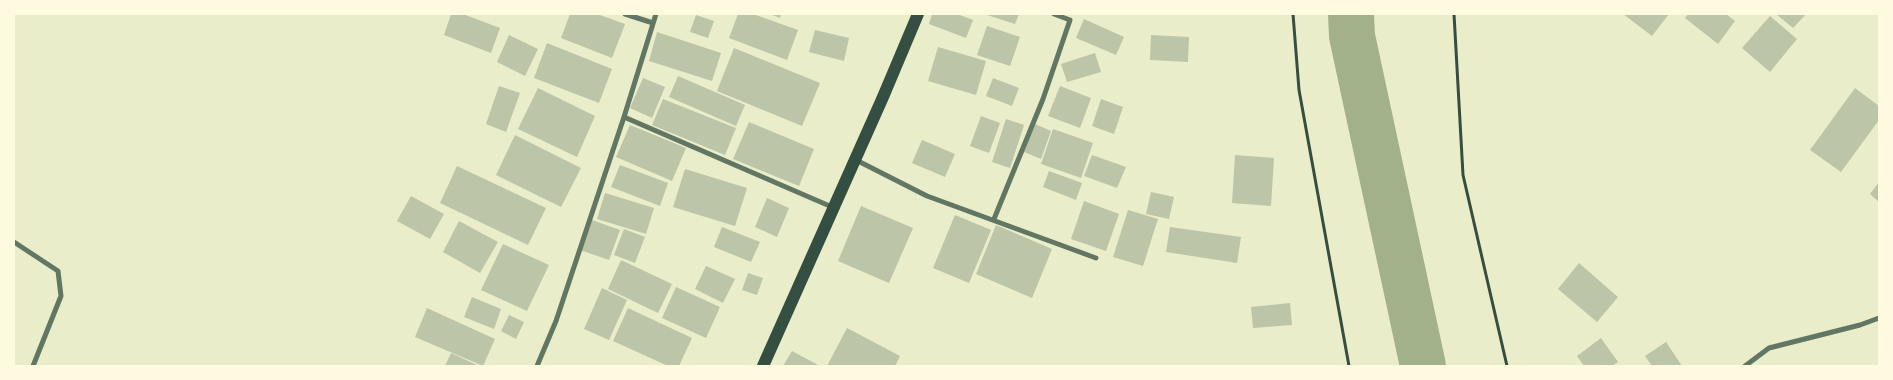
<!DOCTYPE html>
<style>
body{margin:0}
#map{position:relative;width:1893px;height:380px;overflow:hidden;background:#e9edc9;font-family:Merriweather,serif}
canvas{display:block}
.frame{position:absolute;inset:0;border:15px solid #fefae0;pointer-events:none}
</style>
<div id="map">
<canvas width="1893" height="380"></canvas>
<div class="frame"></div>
</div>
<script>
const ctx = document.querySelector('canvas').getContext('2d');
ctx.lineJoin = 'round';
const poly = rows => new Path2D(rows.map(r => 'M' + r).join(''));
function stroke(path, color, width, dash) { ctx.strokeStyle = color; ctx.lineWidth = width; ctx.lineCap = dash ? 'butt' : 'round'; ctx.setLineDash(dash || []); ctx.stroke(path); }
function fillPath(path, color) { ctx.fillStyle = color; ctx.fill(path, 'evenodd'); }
const river = poly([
 [1351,14,1352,36,1423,366]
]);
const building = poly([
 [451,14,463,14,500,28,491,53,444,35],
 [570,14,597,14,625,24,612,58,561,38],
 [738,14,753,14,798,30,787,60,729,38],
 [770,14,781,14,780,18],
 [932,14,957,14,973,20,966,38,929,24],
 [984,14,1019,14,1015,24],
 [1623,14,1669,14,1652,36],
 [1688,14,1726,14,1735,21,1718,44,1685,18],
 [1776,14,1806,14,1793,28],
 [696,15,714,21,708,38,690,32],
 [1770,16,1797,39,1770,72,1742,48],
 [1084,19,1124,37,1116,55,1076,38],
 [987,26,1020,37,1010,66,977,55],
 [815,30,849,38,844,61,809,52],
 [657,32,721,53,712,81,649,61],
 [509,35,538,49,525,76,497,62],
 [1151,35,1189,37,1188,62,1150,60],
 [547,43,612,69,599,103,534,78],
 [938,47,986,61,976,95,928,81],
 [734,48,820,83,802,126,717,91],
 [1095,53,1101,72,1067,82,1061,64],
 [678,76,745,105,736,126,669,97],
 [643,78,665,87,652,118,630,108],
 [993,78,1019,88,1012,106,986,96],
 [499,86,520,93,506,132,486,124],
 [1060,86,1091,98,1080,128,1048,116],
 [538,88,595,116,577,157,518,129],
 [1855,88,1879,106,1879,120,1841,172,1810,150],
 [663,99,736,128,725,155,652,125],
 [1101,99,1123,107,1114,134,1092,126],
 [981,116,1000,123,989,153,970,146],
 [1006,119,1024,125,1010,168,992,162],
 [749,122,814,149,799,186,733,159],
 [1035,124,1051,131,1041,159,1024,152],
 [630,125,686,148,672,181,616,157],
 [1053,129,1093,143,1081,178,1041,164],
 [515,135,581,168,561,207,496,175],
 [922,140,955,154,945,177,912,163],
 [1092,155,1126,167,1117,188,1084,176],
 [1235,155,1274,158,1271,206,1232,203],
 [620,165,668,183,660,206,611,187],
 [457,166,546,208,528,245,440,203],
 [685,169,747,188,735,226,673,207],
 [1049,171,1082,183,1076,200,1043,187],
 [1879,182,1879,202,1870,194],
 [1151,192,1174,197,1169,219,1146,214],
 [605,193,654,208,646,234,597,219],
 [411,196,444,214,430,239,397,221],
 [767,198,789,208,777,237,755,227],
 [1084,201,1119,214,1106,251,1071,239],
 [861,206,913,228,889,283,838,261],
 [1128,210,1158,219,1143,266,1113,257],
 [955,215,991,230,969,283,933,268],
 [592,220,620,230,609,260,580,250],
 [459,221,498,242,480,273,443,252],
 [996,225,1052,249,1032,298,976,274],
 [722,227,760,242,751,262,714,247],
 [1170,227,1241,237,1237,263,1166,252],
 [624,229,645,237,635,263,614,255],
 [503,244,549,265,527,311,481,290],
 [621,260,672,284,658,313,608,289],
 [1579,263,1618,297,1597,322,1558,289],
 [706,266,735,279,723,303,695,289],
 [748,273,763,278,757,295,742,290],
 [676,287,720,307,706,338,662,318],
 [602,288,627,300,609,340,584,329],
 [472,297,501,309,494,329,464,317],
 [1290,303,1292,325,1253,328,1251,307],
 [427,308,495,339,483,366,415,337],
 [628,308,692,338,679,366,668,366,613,341],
 [509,315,524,322,516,339,501,331],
 [847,328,900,356,895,366,827,366],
 [1601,338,1618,362,1612,366,1584,366,1577,356],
 [1666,342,1682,366,1652,366,1645,356],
 [792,351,820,366,783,366],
 [451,353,479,366,445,366]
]);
const path = poly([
 [1293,14,1299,90,1349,366],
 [1454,14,1463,175,1507,366]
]);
const minor = poly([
 [625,14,653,23],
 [624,117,832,207],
 [856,160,927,196,1096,258],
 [994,219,1043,99,1070,20,1054,14],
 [14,242,58,271,61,296,33,366],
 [537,366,556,321,624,117,656,14],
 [1745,366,1769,348,1860,325,1879,318]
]);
const primary = poly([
 [763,366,883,97,918,14]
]);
stroke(river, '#a3b18a', 46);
fillPath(building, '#bcc5a7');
stroke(path, '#344e41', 3);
stroke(minor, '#617663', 5);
stroke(primary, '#344e41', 12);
</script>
